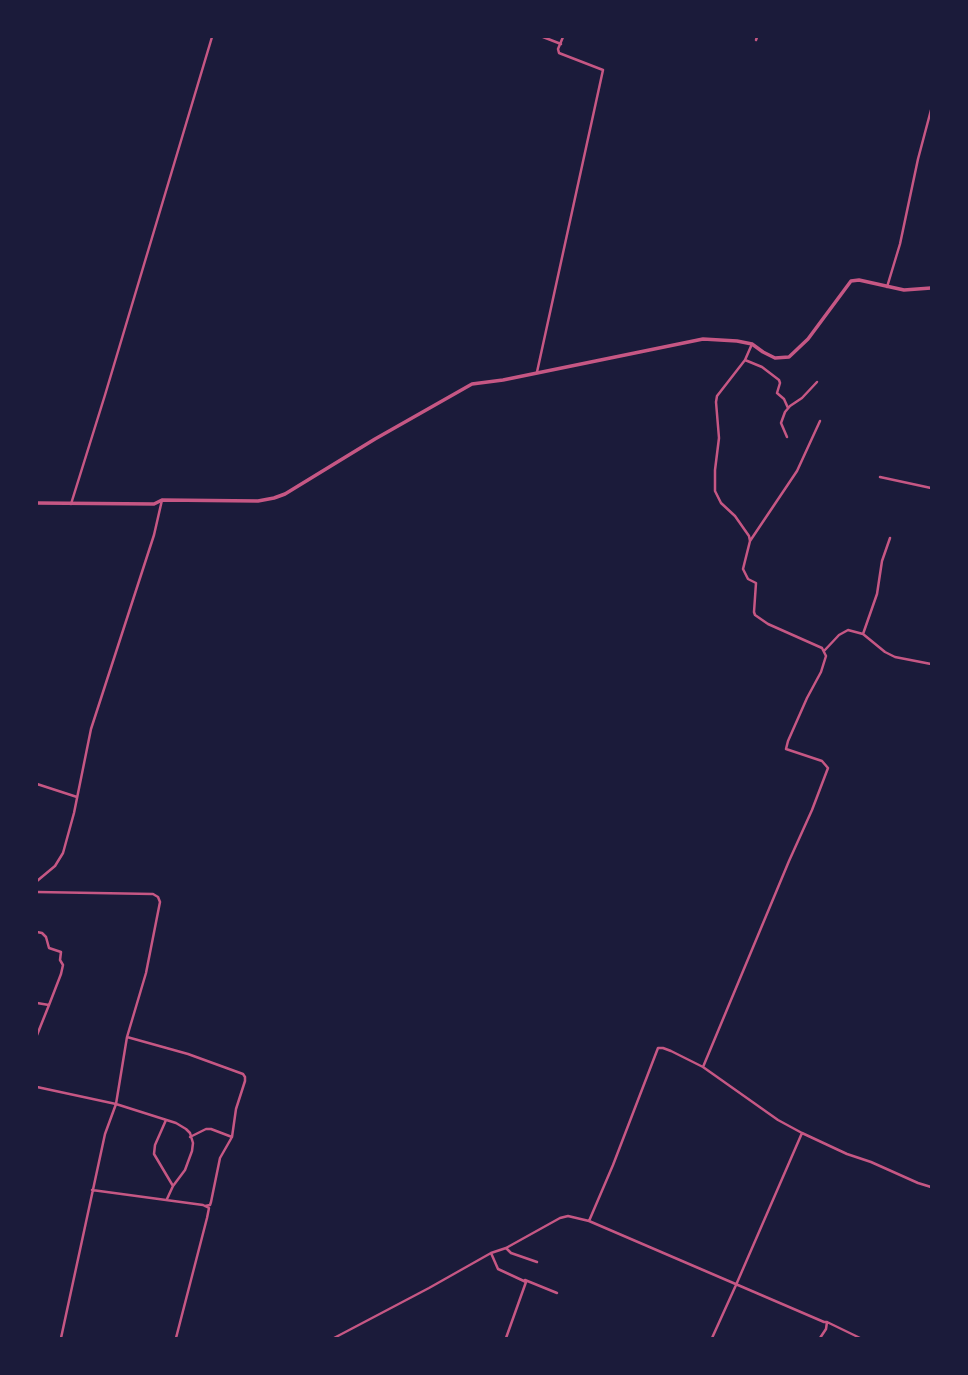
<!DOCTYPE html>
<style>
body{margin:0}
#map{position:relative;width:968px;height:1375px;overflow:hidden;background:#1b1b3a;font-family:"Space Grotesk",sans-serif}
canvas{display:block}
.frame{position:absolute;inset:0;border:38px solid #1b1b3a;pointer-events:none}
</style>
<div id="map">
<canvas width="968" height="1375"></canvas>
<div class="frame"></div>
</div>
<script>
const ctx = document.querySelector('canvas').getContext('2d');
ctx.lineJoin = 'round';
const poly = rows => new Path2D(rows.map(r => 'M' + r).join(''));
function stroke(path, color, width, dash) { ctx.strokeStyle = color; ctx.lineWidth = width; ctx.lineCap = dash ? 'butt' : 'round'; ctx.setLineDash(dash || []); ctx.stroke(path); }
const minor = poly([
 [543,37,561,44],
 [756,40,757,37],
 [887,287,900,244,918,159,931,110],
 [745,360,762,367,779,380,780,383,777,393,784,399,788,408],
 [537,372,603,70,559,53,558,49,563,37],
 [787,437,781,423,785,412,790,406,802,398,817,382],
 [880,477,931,488],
 [71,504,105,395,212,37],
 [750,541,797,471,820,421],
 [863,634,877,594,882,561,890,538],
 [824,651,839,635,848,630,863,634,885,652,895,657,931,664],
 [37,784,77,797],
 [37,881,55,866,63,853,74,813,91,729,154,535,162,500],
 [37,892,153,894,158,897,160,902,146,973,127,1037,116,1104,105,1134,61,1338],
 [37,932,42,933,46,937,49,948,61,952,60,960,63,965,61,974,49,1005],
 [37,1003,49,1005,37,1035],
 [127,1037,188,1054,243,1074,245,1077,245,1081,236,1109,232,1137],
 [37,1087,116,1104,176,1123,186,1129,190,1133,193,1143,192,1151,185,1170,173,1186,167,1199],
 [166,1120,155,1145,154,1154,173,1186],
 [802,1133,847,1154,871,1162,918,1183,931,1187],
 [190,1137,206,1129,211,1129,232,1137,220,1158,211,1202,210,1205,205,1206],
 [92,1190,203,1205,209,1208,207,1218,176,1338],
 [589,1221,613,1165,658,1048,663,1048,671,1051,703,1067],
 [506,1248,511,1253,537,1262],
 [491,1253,498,1269,526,1282,506,1338],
 [525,1280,557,1293],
 [827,1322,860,1338],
 [334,1338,429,1288,491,1253,506,1248,560,1218,568,1216,589,1221,824,1322,827,1322,826,1329,820,1338],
 [712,1338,736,1285,802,1133,778,1120,703,1067,789,861,812,810,828,768,822,761,786,749,788,741,807,698,821,672,826,656,822,648,768,624,755,615,754,612,756,583,748,579,743,569,750,541,749,536,735,516,721,503,715,491,715,470,719,438,716,402,717,396,745,360,752,344]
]);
const tertiary = poly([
 [37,503,154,504,162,500,258,501,274,498,285,494,375,439,472,384,503,380,703,339,737,341,752,344,763,352,775,358,789,357,808,339,851,281,859,280,904,290,931,288]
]);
stroke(minor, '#c65784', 2.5);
stroke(tertiary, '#c65784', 3.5);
</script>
